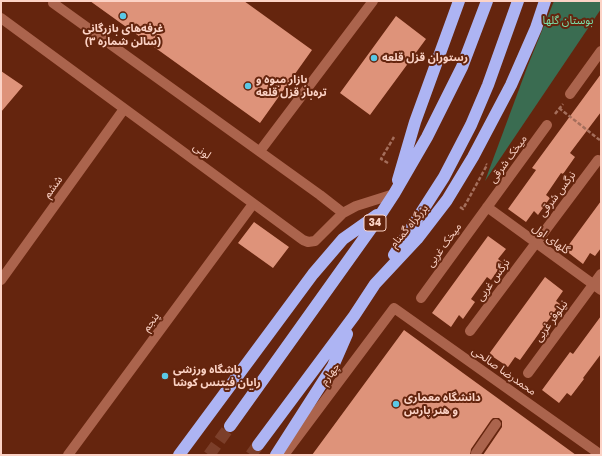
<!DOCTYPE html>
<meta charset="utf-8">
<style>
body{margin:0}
#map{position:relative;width:602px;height:456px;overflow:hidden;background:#65250e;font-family:"Golos Text",sans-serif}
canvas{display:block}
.frame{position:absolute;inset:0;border:2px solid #fcd3c6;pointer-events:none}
</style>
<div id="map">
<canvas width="602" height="456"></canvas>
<div class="frame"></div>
</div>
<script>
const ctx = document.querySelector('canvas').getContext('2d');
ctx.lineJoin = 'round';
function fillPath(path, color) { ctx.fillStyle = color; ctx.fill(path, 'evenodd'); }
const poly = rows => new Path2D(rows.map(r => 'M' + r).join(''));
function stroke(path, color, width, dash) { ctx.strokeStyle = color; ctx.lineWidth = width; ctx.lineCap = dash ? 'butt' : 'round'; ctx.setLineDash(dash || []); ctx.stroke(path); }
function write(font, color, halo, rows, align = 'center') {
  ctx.font = font + ' "Golos Text","Noto Sans Arabic",sans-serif'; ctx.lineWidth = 4; ctx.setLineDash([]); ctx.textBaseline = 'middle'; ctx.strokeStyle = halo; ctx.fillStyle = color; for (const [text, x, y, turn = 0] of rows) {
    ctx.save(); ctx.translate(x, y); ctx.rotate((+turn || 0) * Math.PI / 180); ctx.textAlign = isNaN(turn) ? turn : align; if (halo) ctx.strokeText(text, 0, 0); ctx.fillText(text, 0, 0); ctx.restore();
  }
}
const green = poly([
 [554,1,601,1,601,9,485,181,528,65]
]);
const building = poly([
 [90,1,244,1,312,50,260,123],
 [396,16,426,39,370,115,340,93],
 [1,71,23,86,1,112],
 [601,74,601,112,570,153,575,157,563,174,561,173,546,195,550,198,538,215,534,211,526,222,508,209,536,170,532,168],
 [601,201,601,248,595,256,590,253,583,264,565,250],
 [254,222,289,247,273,268,238,243],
 [488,236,506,249,498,259,503,263,491,280,487,277,471,299,475,302,463,319,459,315,451,327,432,313],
 [545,277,563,291,556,301,560,304,520,360,515,357,508,367,489,354],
 [601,316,601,354,583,378,584,379,571,396,567,393,559,403,542,390,570,352,573,354],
 [404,330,463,373,576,455,483,455,502,427,502,421,499,418,493,418,491,420,471,449,470,455,312,455]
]);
const highwayTunnel = poly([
 [209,455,230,426],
 [251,455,258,445]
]);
const path = poly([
 [559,108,601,141],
 [555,114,563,104],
 [388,163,381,159,394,137],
 [460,207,463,209,487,165,486,164]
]);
const minor = poly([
 [55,1,53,3,320,195,343,213],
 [1,18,303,240,308,242,315,241,343,213,356,206,394,194],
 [570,94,601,51],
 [260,151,373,1],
 [487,207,601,290],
 [1,280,124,109],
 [421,298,547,125],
 [470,331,598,160],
 [528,373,601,274],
 [476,453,496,424],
 [68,455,253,204],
 [284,455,394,308,601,455]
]);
const highway = poly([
 [398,180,415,122,459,1],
 [394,255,444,177,471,125,488,85,518,1],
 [230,426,375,223,394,194,427,137,462,67,487,1],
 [258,445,354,316,375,284,417,239,447,200,473,157,511,85,536,28,545,1],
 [179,455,313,274,343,239,377,215],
 [276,455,333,366,347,334]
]);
const markers = [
 [123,16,4,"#5ac8e6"],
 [374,58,4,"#5ac8e6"],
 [248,86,4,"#5ac8e6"],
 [165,376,4,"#5ac8e6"],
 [396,404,4,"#5ac8e6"]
];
const shields = [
 [375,223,22]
];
const shieldNames = [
 ["34",375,223]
];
const parkNames = [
 ["بوستان گلها",568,21]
];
const poiNames = [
 ["غرفه‌های بازرگانی",123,29,"center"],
 ["(سالن شماره ۳)",123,42,"center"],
 ["رستوران قزل قلعه",382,58],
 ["بازار میوه و",256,80],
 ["تره‌بار قزل قلعه",256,93],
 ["باشگاه ورزشی",173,370],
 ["رایان فیتنس کوشا",173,383],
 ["دانشگاه معماری",404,398],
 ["و هنر پارس",404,411]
];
const streetNames = [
 ["لونی",202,151,36],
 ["میخک شرقی",508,159,-54],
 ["ششم",53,187,-54],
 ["نرگس شرقی",557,194,-53],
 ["بزرگراه گمنام",409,226,-50],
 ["گلهای اول",551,239,36],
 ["میخک غربی",444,245,-54],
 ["نرگس غربی",493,280,-54],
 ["نیلوفر غربی",551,321,-54],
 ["پنجم",151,322,-54],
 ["محمدرضا صالحی",504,371,35],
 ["چهارم",330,374,-53]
];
fillPath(green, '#3a6c51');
fillPath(building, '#de937a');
stroke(highwayTunnel, '#7c3f2a', 12, [12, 6]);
stroke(path, '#a56f5c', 2.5, [4, 2]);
stroke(minor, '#ab644d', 10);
stroke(highway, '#adb4f3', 12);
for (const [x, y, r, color] of markers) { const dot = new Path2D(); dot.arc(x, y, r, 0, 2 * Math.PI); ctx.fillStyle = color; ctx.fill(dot); stroke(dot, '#65250e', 1.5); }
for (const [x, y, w] of shields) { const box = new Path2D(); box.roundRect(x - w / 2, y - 8, w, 16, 3); ctx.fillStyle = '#65250e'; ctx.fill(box); stroke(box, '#fcd3c6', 1); }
write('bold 10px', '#fcd3c6', null, shieldNames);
write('11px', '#7adda7', '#65250e', parkNames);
write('bold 11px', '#fcd3c6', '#65250e', poiNames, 'left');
write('11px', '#fcd3c6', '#65250e', streetNames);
</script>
